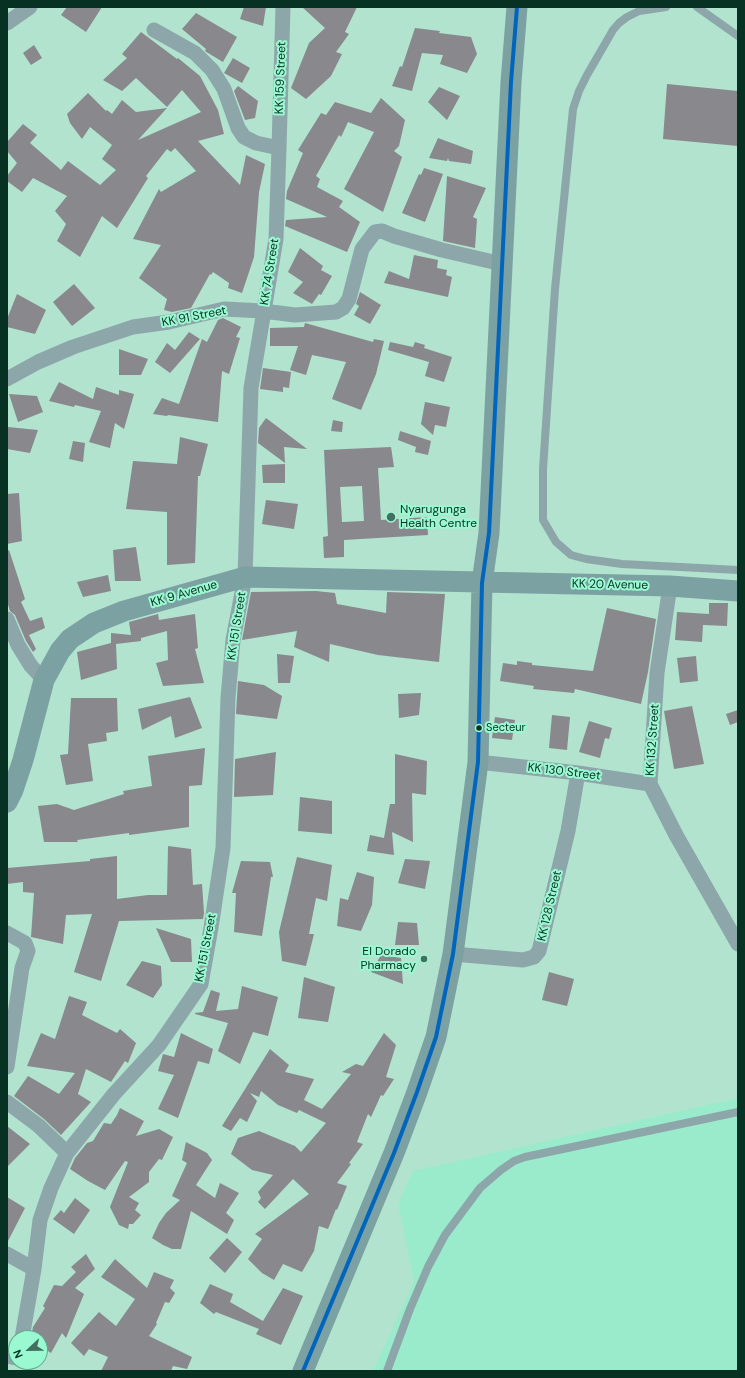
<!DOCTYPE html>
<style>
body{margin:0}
#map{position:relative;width:745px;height:1378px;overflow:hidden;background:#b1e3ce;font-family:"DM Sans",sans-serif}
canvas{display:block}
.frame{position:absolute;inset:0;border:8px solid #063123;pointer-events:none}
.north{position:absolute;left:8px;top:1330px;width:40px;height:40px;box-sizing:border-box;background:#9bf9d2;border:1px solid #5fa98c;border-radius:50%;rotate:248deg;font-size:11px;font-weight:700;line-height:16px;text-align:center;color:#063123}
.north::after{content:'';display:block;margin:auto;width:14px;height:18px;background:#426f5f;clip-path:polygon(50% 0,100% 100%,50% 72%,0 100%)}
</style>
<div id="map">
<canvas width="745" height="1378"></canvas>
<div class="frame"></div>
<div class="north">N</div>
</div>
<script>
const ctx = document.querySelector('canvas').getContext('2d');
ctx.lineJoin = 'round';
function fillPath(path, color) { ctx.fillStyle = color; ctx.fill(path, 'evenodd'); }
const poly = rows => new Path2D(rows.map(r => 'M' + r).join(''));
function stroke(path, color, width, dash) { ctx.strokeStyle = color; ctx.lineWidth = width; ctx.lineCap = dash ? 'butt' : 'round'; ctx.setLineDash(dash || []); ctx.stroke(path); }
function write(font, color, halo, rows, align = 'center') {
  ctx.font = font + ' "DM Sans",sans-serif'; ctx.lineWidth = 4; ctx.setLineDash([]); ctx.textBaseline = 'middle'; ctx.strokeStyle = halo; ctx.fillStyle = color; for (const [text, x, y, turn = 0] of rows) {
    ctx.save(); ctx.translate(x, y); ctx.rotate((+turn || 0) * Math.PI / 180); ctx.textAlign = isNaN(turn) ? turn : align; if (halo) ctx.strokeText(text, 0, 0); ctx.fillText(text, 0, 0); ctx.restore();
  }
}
const built = poly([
 [738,1098,738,1371,373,1371,414,1282,398,1204,413,1171]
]);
const building = poly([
 [67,7,102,7,86,32,61,15],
 [244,7,266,7,263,26,240,19],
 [302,7,357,7,345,32,349,34,336,52,342,54,331,76,306,99,291,88,309,43,325,28],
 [196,13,237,37,223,62,208,53,205,51,206,49,182,29],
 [415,28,440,31,439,33,471,37,477,54,467,73,440,64,443,55,422,53,412,91,392,86,400,66,402,67],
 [141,32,177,59,178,58,200,76,218,110,224,134,198,141,240,185,246,155,265,164,259,192,254,257,242,293,228,288,229,283,213,272,211,275,210,274,191,308,172,312,164,310,167,299,139,278,161,245,133,239,159,189,161,192,196,171,175,148,171,152,167,149,146,176,148,178,117,228,102,216,80,257,57,241,66,224,55,211,67,196,33,178,22,192,7,181,7,176,17,163,7,151,7,142,23,124,37,135,30,143,61,170,68,161,100,185,116,170,102,159,112,145,90,127,82,139,70,123,67,114,88,93,106,111,107,110,112,114,122,100,136,112,167,108,138,140,201,112,182,90,167,107,136,78,122,91,103,80,127,58,122,54],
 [34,45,42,58,31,65,23,53],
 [233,58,250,68,242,83,224,73],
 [667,84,738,91,738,146,663,139],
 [238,86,258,101,255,118,245,120,234,91],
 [439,87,460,96,447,120,428,102],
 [381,98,405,120,399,146,394,151,402,157,383,212,344,189,374,132,348,122,341,137,339,135,316,176,320,179,317,187,343,201,339,207,360,222,347,252,285,226,286,220,327,217,286,199,287,191,303,153,298,150,321,113,326,115,335,102,371,113],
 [438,138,473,151,471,164,449,161,448,158,447,161,429,158],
 [424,168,443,174,425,222,402,213,419,174,421,175],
 [447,176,486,188,473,217,477,219,475,248,443,241],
 [300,248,323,266,321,270,332,276,321,295,319,294,312,304,293,293,303,282,288,272],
 [414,255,438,260,437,268,447,270,446,275,452,277,448,297,384,283,389,271,409,279],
 [74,284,95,308,72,326,53,302],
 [360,292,381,305,370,324,354,315,359,306,356,304],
 [17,294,46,310,35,334,7,327,7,319],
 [223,318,241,327,236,337,240,338,229,374,222,371,218,422,168,415,167,416,153,414,162,398,179,404,202,339,207,342,218,320],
 [305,323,373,342,374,339,384,341,376,374,361,410,332,399,346,362,312,355,306,375,290,370,298,346,270,346,270,328,304,327],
 [189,332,200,339,170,373,155,362,167,343,175,350],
 [390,342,413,347,415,342,425,345,424,348,452,357,444,382,425,376,429,362,388,350],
 [119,349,148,359,141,375,119,375],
 [263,368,291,372,289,388,283,387,283,392,260,389],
 [59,382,93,399,96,387,119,395,119,390,134,394,124,429,115,423,110,448,89,442,101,411,75,405,74,407,49,401],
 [9,394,37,396,43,412,18,422],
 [425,402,450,407,446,427,435,425,433,435,421,424],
 [266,418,307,449,284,447,285,463,258,443,259,428],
 [333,420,343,422,342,432,331,431],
 [8,427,38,430,30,453,7,449],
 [400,431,431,441,428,455,415,452,416,447,398,440],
 [180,437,208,444,200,476,198,476,195,563,167,565,167,512,126,509,133,461,177,464],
 [73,441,85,443,83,462,69,459],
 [391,447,394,467,378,468,381,520,427,517,428,535,344,540,344,557,324,558,323,537,328,536,324,450],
 [362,486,364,521,342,522,340,487],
 [285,464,285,483,263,483,262,465],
 [19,493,22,541,7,544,7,494],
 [266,500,298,504,294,529,262,524],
 [136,547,141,581,115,581,113,550],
 [9,550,25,599,21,602,30,621,42,617,45,628,29,635,36,649,33,652,26,641,15,615,10,611,7,601,7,551],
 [108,575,111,591,83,597,77,582],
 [316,591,335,593,337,604,386,613,387,592,445,594,439,662,378,655,330,644,329,662,294,647,297,631,242,640,251,592],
 [709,603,728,603,727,626,703,625,702,642,675,640,677,612,709,614],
 [607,608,656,619,648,672,641,704,575,689,574,693,533,689,534,686,500,681,503,663,517,665,517,661,532,663,532,665,593,671],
 [158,614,159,620,195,614,198,648,195,649,204,683,163,686,156,663,168,660,167,631,141,638,141,641,116,644,117,669,81,680,77,652,111,643,111,633,131,635,129,622],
 [277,654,294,656,290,683,278,683],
 [696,656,698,681,680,683,677,658],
 [238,681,264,685,282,696,277,719,236,714],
 [421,693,419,715,399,718,398,694],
 [190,697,202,728,175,738,171,716,142,730,138,709],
 [71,698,117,698,118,731,106,733,107,741,88,744,93,781,66,785,60,755,68,754],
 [692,706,704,764,674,769,664,711],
 [738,710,738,722,730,725,726,714],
 [552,715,570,717,567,750,549,748],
 [495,717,515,720,512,740,492,738],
 [589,721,612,728,609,739,605,738,600,758,579,752],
 [205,748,202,785,189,786,189,827,129,835,129,833,77,840,78,842,44,842,38,806,57,804,74,810,124,794,123,791,152,786,148,756],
 [276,752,273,795,234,797,235,759],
 [395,754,427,761,426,795,412,793,413,842,392,832,394,855,367,851,370,835,384,838,390,804,395,804],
 [300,797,332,801,332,834,298,831],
 [168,846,191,849,193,885,202,884,204,913,203,919,119,921,101,981,74,972,92,914,66,915,63,944,31,937,34,893,23,892,23,882,7,884,7,868,90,861,90,859,117,856,117,899,148,895,167,895],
 [297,857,332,865,327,901,316,898,309,934,314,934,306,966,282,961,279,932],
 [405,859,430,861,425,889,398,883],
 [241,861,270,862,273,877,271,877,262,936,234,932,236,893,232,893],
 [357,872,374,877,372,905,361,931,337,926,340,898,348,900],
 [398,922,417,923,419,945,395,945],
 [156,928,191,939,192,962,171,962],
 [381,955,401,958,403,984,371,972],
 [142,961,161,966,162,985,153,998,126,985],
 [549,972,574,979,567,1006,542,1000],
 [304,977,335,987,328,1022,298,1018],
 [242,986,278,997,268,1036,253,1032,240,1064,218,1051,228,1023,195,1014,195,1013,203,1012,211,990,220,993,216,1011,238,1009],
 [69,996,87,1002,82,1015,117,1033,120,1029,136,1043,128,1063,125,1061,111,1082,86,1069,78,1094,91,1102,61,1135,44,1119,14,1096,28,1076,59,1094,75,1073,27,1066,41,1033,55,1039],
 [181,1033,213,1049,209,1064,198,1061,178,1118,158,1109,174,1075,158,1071,163,1054,174,1057],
 [384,1033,396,1045,386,1077,394,1079,383,1096,381,1095,371,1117,368,1114,357,1142,363,1144,349,1163,351,1164,337,1183,347,1186,337,1210,336,1209,328,1229,319,1226,314,1251,302,1272,283,1264,274,1280,262,1273,248,1259,262,1239,255,1234,309,1194,293,1179,265,1209,258,1202,261,1198,258,1192,273,1175,252,1170,231,1154,238,1138,259,1131,295,1146,301,1152,326,1123,299,1110,297,1113,278,1105,261,1091,259,1097,250,1093,257,1101,247,1122,240,1118,231,1131,222,1126,270,1049,289,1065,285,1072,314,1079,304,1100,322,1109,351,1074,342,1072,356,1064,363,1066],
 [120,1108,144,1121,136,1136,159,1129,173,1137,162,1160,159,1159,149,1172,149,1182,129,1197,139,1203,135,1210,141,1215,133,1224,129,1224,128,1229,119,1225,110,1207,128,1162,125,1161,105,1190,88,1181,70,1169,75,1158,87,1143,93,1141,104,1123,111,1124,117,1115],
 [7,1126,30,1144,7,1167],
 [186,1142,207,1153,212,1160,196,1185,215,1198,220,1183,239,1193,226,1213,234,1220,227,1234,191,1211,181,1249,172,1249,163,1245,152,1238,159,1223,166,1213,180,1200,172,1196,187,1163,182,1160],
 [7,1197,25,1208,7,1243],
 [75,1198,90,1210,74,1234,53,1219,61,1210,64,1213],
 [227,1238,242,1252,225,1273,209,1258],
 [86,1254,95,1269,75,1288,84,1294,66,1338,62,1333,51,1353,40,1346,40,1338,31,1338,33,1327,45,1308,43,1306,54,1285,62,1286,76,1272,71,1267],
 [115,1259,147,1288,154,1272,174,1280,170,1288,175,1293,169,1303,165,1302,156,1323,157,1324,149,1336,192,1357,187,1369,173,1366,171,1371,101,1371,108,1357,89,1349,84,1356,71,1343,99,1312,116,1326,135,1299,101,1277],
 [210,1284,233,1294,230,1302,263,1321,283,1288,303,1296,281,1345,256,1334,259,1329,216,1312,214,1314,200,1303]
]);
const lane = poly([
 [666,7,639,11,627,17,619,23,613,30,587,75,579,91,573,109,555,289,543,469,543,520,556,542,571,555,586,559,622,564,738,570],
 [697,7,738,36],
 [387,1371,410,1309,428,1267,445,1235,480,1188,501,1170,514,1161,525,1157,738,1112]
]);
const street = poly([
 [7,23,30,7],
 [279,148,283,7],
 [7,379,38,362,73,347,133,327,169,322,224,309,263,311,295,315,336,312,343,308,349,299,362,249,375,232,382,231,394,236,442,250,502,264],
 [670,586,657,673,650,784,676,835,738,944],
 [7,619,18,645,31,666,44,680],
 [478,762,578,773,650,784],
 [7,933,25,943,28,951,22,968,7,1067],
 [453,954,523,960,534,957,539,951,568,831,578,773],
 [7,1102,39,1126,67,1153],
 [7,1254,34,1269],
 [22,1338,34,1269,40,1220,51,1188,67,1153,114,1094,159,1045,201,984,211,928,223,848,228,698,233,640,245,577,251,388,276,239,279,148,256,143,244,137,238,128,224,89,212,70,195,53,154,30],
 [7,1356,16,1358]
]);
const secondary = poly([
 [7,802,13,790,23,760,44,680,60,651,70,639,94,623,124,611,245,577,670,586,738,591],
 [303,1371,394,1153,417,1092,436,1037,453,954,478,762,482,583,489,533,511,82,517,7]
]);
const bus1 = poly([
 [303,1371,394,1153,417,1092,436,1037,453,954,478,762,482,583,489,533,511,82,517,7]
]);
const markers = [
 [391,517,5,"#426f5f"],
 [479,728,3.5,"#063123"],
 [424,959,4,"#426f5f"]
];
const busNames = [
 ["Secteur",486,728]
];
const streetNames = [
 ["KK 159 Street",281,78,-88],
 ["KK 74 Street",270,272,-81],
 ["KK 91 Street",194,317,-11],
 ["KK 20 Avenue",610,585,1],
 ["KK 9 Avenue",184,594,-16],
 ["KK 151 Street",237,626,-81],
 ["KK 132 Street",653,740,-86],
 ["KK 130 Street",564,772,7],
 ["KK 128 Street",550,906,-77],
 ["KK 151 Street",206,948,-79]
];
const poiNames = [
 ["Nyarugunga",400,510],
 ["Health Centre",400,524],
 ["El Dorado",416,952,"right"],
 ["Pharmacy",416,966,"right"]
];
fillPath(built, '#9aebcb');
fillPath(building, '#88888d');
stroke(lane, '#8ca6aa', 8);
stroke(street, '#8ca6aa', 15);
stroke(secondary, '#7ba1a3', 21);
stroke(bus1, '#0065bd', 4);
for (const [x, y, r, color] of markers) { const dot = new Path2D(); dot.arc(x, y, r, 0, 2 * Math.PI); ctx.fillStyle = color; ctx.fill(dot); stroke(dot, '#9bf9d2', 1.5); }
write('11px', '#063123', '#9bf9d2', busNames, 'left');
write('12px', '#063123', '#9bf9d2', streetNames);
write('12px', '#063123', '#9bf9d2', poiNames, 'left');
</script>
